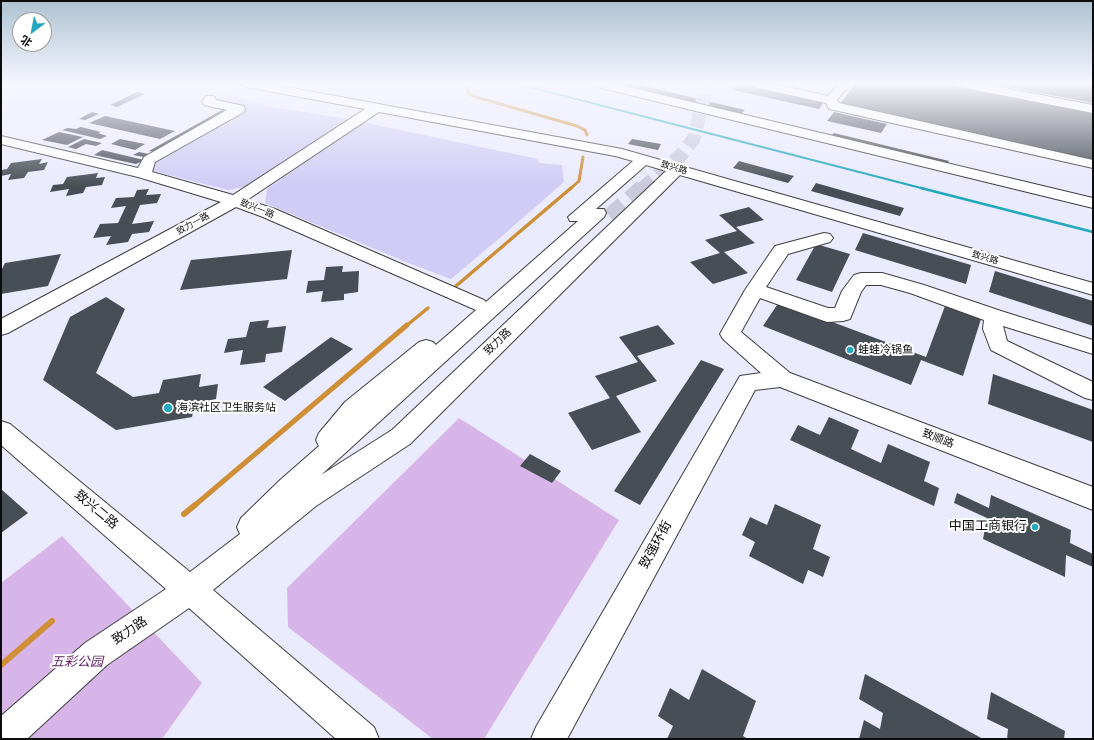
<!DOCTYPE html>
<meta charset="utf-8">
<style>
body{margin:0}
#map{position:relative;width:1094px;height:740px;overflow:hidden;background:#ebebff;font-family:"Times New Roman","Noto Sans SC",serif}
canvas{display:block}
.frame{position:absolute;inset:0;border:2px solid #0c0c0c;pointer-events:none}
.north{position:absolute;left:12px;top:12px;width:40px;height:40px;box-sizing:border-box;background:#fff;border:1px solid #9e9e9e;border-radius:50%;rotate:212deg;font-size:11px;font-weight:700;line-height:16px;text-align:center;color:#0c0c0c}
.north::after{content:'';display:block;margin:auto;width:14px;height:18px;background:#23a8bd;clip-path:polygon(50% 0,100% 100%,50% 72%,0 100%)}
</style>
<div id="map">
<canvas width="1094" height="740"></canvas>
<div class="frame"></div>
<div class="north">北</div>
</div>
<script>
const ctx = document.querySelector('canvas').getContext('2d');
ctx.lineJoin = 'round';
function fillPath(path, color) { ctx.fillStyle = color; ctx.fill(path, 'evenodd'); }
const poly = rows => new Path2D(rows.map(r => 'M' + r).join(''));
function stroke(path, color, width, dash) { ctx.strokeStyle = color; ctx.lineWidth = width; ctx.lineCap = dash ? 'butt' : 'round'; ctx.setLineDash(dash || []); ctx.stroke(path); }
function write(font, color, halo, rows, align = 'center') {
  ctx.font = font + ' "Times New Roman","Noto Sans SC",serif'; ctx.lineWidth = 4; ctx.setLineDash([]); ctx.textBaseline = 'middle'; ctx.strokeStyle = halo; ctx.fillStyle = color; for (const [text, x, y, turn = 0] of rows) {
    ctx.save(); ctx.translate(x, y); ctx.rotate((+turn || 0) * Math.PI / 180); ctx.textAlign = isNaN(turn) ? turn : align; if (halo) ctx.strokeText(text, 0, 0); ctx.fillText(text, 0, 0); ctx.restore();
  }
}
const farmland = poly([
 [221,95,229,95,267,106,348,119,248,186,228,190,149,170,156,159,244,109,215,101],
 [362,122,538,159,539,163,562,165,564,182,501,237,451,279,406,262,265,203,267,189]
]);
const green = poly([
 [459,418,619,520,484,739,433,739,288,627,287,588],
 [62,536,202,683,162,739,1,739,1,583]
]);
const streamFar3 = poly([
 [470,86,467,90,469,94,476,97,577,126,585,130,587,135],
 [570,189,579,181,583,157]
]);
const streamFar2 = poly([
 [456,286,571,188],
 [406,326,428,308]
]);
const streamFar1 = poly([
 [194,506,407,325]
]);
const stream = poly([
 [184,514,195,505],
 [1,665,52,621]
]);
const building = poly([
 [610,83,632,83,745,110,740,115],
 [856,83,949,83,1093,111,1093,161,840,104],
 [992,83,1093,83,1093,103,992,84],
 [740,84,824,102,819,109,733,90],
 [137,92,145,94,117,107,110,105],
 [222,110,231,111,159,153,149,151],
 [92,112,99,114,85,120,79,119],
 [834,112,887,124,881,133,827,121],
 [105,116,175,131,160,139,89,123],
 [81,127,101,132,98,133,107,136,100,139,62,130,68,128,76,129],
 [59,132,83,137,67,145,42,140],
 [834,133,949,161,948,163,832,135],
 [84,139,102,143,96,146,86,144,76,149,68,147],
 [120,139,145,144,135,150,111,144],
 [632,139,661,144,658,150,628,144],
 [102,150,144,160,136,164,94,155],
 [139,152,154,155,149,158,133,155],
 [42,159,39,164,48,162,44,170,28,172,24,178,8,180,11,174,1,176,1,170,7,169,11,163],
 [739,161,794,176,788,183,733,168],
 [98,173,96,178,105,177,102,185,86,187,83,193,66,196,69,189,50,192,53,185,63,184,67,177],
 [816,183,904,208,900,216,811,191],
 [149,189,146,195,161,194,157,203,140,205,132,224,154,221,149,232,132,234,128,242,106,245,111,236,93,238,100,224,118,223,126,206,111,208,116,198,134,197,137,190],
 [749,207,764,220,736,227,755,243,724,252,748,273,713,284,690,262,720,253,705,240,737,231,719,215],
 [863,233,971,265,966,284,855,250],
 [816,244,850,254,832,292,796,280],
 [292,250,287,279,180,290,191,260],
 [61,254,48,286,1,294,1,271,5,263],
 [343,266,342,272,359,271,358,292,344,294,344,300,321,302,323,291,306,293,308,281,324,280,326,267],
 [995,271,1093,301,1093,326,989,292],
 [106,297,125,309,96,373,133,397,159,393,163,380,201,374,199,387,218,384,216,399,195,403,192,417,116,430,43,380,70,317],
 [779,302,926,357,945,306,981,319,963,376,921,360,911,385,763,326],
 [269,320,267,328,286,326,282,352,266,354,265,362,240,365,243,350,224,353,228,339,246,337,250,322],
 [658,325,675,344,637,356,657,381,616,396,641,432,592,450,568,413,610,398,595,376,638,362,619,337],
 [331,337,353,349,285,401,263,387],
 [701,360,724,369,640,505,614,491],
 [993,374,1093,410,1093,442,988,404],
 [829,417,859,430,851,449,881,463,888,444,930,462,924,481,939,488,934,506,790,440,798,425,820,435],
 [530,454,561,471,552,483,520,466],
 [1,489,28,513,1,533],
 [957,493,989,508,991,495,1071,530,1070,543,1093,554,1093,567,1066,555,1065,577,983,539,987,518,954,503],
 [775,504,821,525,813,549,830,557,823,577,808,570,803,584,749,556,755,542,742,535,750,517,767,525],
 [702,669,756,701,743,736,748,739,667,739,673,726,658,716,670,688,689,700],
 [865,674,983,739,859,739,864,720,880,729,883,713,859,699],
 [991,692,1065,731,1064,739,1007,739,1008,729,987,719]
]);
const minorTunnelFar1 = poly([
 [642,189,682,154,694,138,707,83]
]);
const minorTunnel = poly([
 [610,217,643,188]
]);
const minor = poly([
 [240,83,265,83,622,149,1093,283,1093,295,680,175,410,444,316,506,213,590,374,727,379,739,336,739,189,608,107,665,27,739,1,739,1,716,85,643,166,589,1,445,1,421,10,424,190,572,240,534,237,527,241,518,279,481,319,446,316,440,319,433,345,402,419,342,426,340,433,342,436,345,476,310,263,217,236,207,8,333,1,335,1,319,221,202,138,177,1,144,1,136,138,168,144,157,227,110,204,105,202,102,206,96,214,96,216,100,244,106,245,109,244,112,155,162,152,172,233,195,365,109,246,87,242,86,240,83],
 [379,112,615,156,633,161,568,217,570,221,578,221,486,302,484,300,275,209,247,200,379,112],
 [646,165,666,171,392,430,321,475,604,217,606,213,604,209,596,209,646,165],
 [591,83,612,83,1093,198,1093,208,593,86,591,83],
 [747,83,769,83,828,96,839,83,851,83,837,100,839,103,1093,160,1093,168,834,110,829,109,826,103,749,86,747,83],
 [954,83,978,83,1093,105,1093,113,960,87,956,86,954,83],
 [824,233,830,234,833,238,830,242,788,254,766,287,828,308,835,308,842,291,854,275,861,273,882,273,924,285,1001,311,1093,340,1093,354,1003,326,1007,341,1093,382,1093,400,1085,398,991,350,983,329,984,320,910,293,881,285,866,285,861,292,850,319,843,321,827,322,760,298,741,332,790,373,1093,487,1093,510,780,387,755,390,567,739,531,739,536,727,740,376,761,373,723,339,720,334,745,290,775,246,824,233]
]);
const railFar1 = poly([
 [514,83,925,189]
]);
const rail = poly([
 [921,188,1093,232]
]);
const markers = [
 [850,350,4,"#23a8bd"],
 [168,408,5,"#23a8bd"],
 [1035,527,4,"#23a8bd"]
];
const farStreetnames = [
 ["致兴路",674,168,16],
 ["致兴一路",257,209,22],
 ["致力一路",193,224,-29],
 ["致兴路",985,258,16]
];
const streetNames = [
 ["致力路",498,342,-44],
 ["致顺路",938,439,21]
];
const poiNames = [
 ["蛙蛙冷锅鱼",858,350],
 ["海滨社区卫生服务站",177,408]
];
const nearStreetnames = [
 ["致兴二路",96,510,40],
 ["致强环街",656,545,-61],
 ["致力路",130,631,-34]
];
const nearPoinames = [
 ["中国工商银行",1027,527]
];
const nearParknames = [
 ["五彩公园",77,663]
];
fillPath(farmland, '#d0ccf5');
fillPath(green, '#d8b5e9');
stroke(streamFar3, '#ce8f36', 3);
stroke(streamFar2, '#ce8f36', 3.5);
stroke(streamFar1, '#ce8f36', 5);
stroke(stream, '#ce8f36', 6);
fillPath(building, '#484e55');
stroke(minorTunnelFar1, '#cacadb', 14, [14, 7]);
stroke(minorTunnel, '#cacadb', 18, [18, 9]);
stroke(minor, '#3f3f3f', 2);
fillPath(minor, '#fff');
stroke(railFar1, '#23a8bd', 2);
stroke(rail, '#23a8bd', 2.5);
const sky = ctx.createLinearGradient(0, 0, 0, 186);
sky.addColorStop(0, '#adc2d2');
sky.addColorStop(0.45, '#f6f6ff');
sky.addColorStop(1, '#f6f6ff00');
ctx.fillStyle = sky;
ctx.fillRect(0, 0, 1094, 186);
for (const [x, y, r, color] of markers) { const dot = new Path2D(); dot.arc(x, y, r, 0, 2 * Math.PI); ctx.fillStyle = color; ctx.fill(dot); stroke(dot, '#fff', 1.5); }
write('9px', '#0c0c0c', '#fff', farStreetnames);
write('11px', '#0c0c0c', '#fff', streetNames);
write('11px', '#0c0c0c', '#fff', poiNames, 'left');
write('13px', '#0c0c0c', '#fff', nearStreetnames);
write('13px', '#0c0c0c', '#fff', nearPoinames, 'right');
write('italic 13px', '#621c64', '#fff', nearParknames);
</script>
